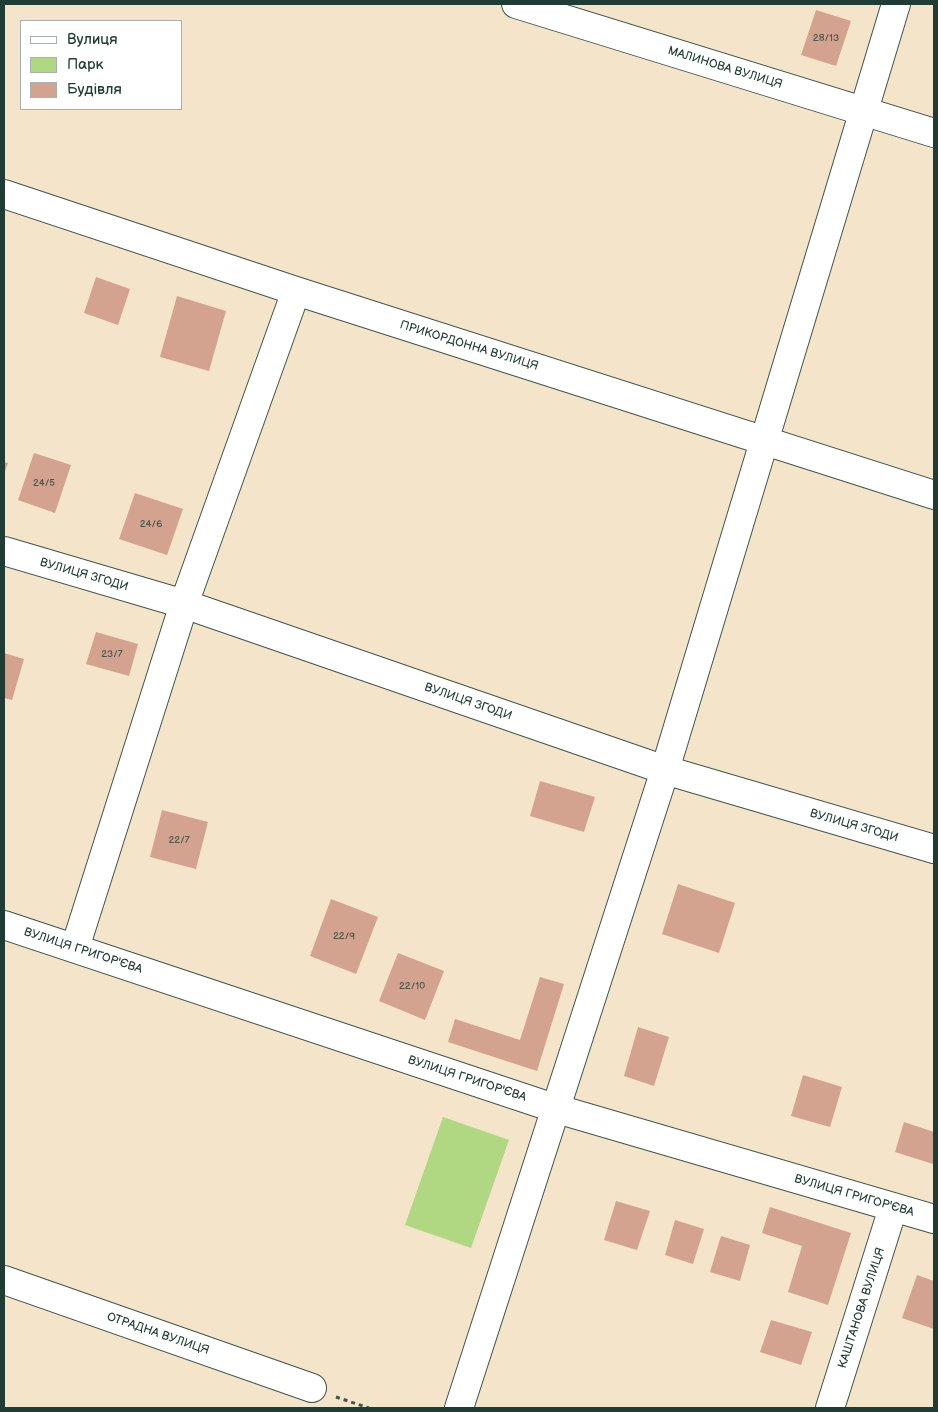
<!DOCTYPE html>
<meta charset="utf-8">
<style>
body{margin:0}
#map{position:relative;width:938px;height:1412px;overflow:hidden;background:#f4e4ca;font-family:"Balsamiq Sans",sans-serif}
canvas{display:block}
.frame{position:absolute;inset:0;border:5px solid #1f3d34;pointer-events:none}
.legend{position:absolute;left:20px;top:20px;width:162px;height:90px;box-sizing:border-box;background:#fff;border:1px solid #a5b1ae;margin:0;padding:6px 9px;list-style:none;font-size:15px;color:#1f3d34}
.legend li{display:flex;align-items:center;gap:10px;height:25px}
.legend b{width:25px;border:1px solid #a5b1ae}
</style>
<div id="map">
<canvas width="938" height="1412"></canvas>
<div class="frame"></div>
<ul class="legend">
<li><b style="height:6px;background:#fff"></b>Вулиця</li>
<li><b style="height:14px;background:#b0d782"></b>Парк</li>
<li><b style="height:14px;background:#d3a390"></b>Будівля</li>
</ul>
</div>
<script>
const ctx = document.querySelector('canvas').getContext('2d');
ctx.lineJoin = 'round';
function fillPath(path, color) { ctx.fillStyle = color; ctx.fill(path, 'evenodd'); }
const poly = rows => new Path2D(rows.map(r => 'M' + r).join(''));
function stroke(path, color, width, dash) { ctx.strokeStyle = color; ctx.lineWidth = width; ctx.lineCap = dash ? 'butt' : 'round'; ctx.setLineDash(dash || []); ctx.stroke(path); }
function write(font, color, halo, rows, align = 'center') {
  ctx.font = font + ' "Balsamiq Sans",sans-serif'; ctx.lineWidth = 4.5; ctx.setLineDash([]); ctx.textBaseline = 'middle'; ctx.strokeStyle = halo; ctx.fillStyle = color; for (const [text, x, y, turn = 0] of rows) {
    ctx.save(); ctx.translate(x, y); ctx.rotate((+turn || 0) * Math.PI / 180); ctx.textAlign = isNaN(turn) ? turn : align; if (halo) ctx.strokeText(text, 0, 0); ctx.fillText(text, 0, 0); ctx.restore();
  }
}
const green = poly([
 [443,1117,509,1140,471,1248,405,1225]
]);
const building = poly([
 [816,10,851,21,836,66,801,55],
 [96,277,130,289,118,325,84,313],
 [177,296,226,311,209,371,160,357],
 [34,453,71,465,55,513,18,500],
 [4,462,8,463,4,474],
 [135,493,183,509,167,555,119,539],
 [96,632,138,644,129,676,86,664],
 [4,653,24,659,12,700,4,698],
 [540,781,595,797,584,832,530,816],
 [162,810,208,822,196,869,150,857],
 [678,884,735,903,719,953,662,934],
 [331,899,378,917,356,974,310,956],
 [398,953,444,971,425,1020,379,1001],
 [540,977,564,984,537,1071,448,1042,455,1019,520,1040],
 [638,1027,669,1037,654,1086,624,1076],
 [803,1075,842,1087,830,1127,791,1116],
 [904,1122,934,1132,933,1164,895,1152],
 [616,1201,650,1211,637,1250,604,1240],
 [770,1207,851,1233,828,1305,788,1292,802,1246,762,1233],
 [675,1220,704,1229,693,1264,665,1255],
 [721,1236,750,1245,740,1281,710,1272],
 [917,1275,934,1281,934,1329,902,1318],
 [771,1320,812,1332,801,1365,760,1352]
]);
const path = poly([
 [336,1397,369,1408]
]);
const minor = poly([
 [516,4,934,133],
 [4,194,296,291,934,495],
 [4,551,184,604,665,770,934,849],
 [4,925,557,1109,934,1219],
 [75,948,184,604,296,291],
 [4,1280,312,1388],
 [459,1408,665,770,896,4],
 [830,1408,893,1208]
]);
const numberNames = [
 ["28/13",826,38],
 ["24/5",44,483],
 ["24/6",151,524],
 ["23/7",112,654],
 ["22/7",179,840],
 ["22/9",344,936],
 ["22/10",412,986]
];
const streetNames = [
 ["МАЛИНОВА ВУЛИЦЯ",725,68,17],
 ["ПРИКОРДОННА ВУЛИЦЯ",469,346,17],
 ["ВУЛИЦЯ ЗГОДИ",84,575,16],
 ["ВУЛИЦЯ ЗГОДИ",468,702,19],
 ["ВУЛИЦЯ ЗГОДИ",854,826,16],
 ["ВУЛИЦЯ ГРИГОР'ЄВА",83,951,18],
 ["ВУЛИЦЯ ГРИГОР'ЄВА",467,1079,18],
 ["ВУЛИЦЯ ГРИГОР'ЄВА",854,1196,16],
 ["КАШТАНОВА ВУЛИЦЯ",862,1308,-72],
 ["ОТРАДНА ВУЛИЦЯ",158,1334,19]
];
fillPath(green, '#b0d782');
fillPath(building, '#d3a390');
stroke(minor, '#3f564a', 30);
stroke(path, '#3f564a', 3, [4, 4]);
stroke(minor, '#fff', 28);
write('10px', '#4c564b', null, numberNames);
write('12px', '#1f3d34', '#fff', streetNames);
</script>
